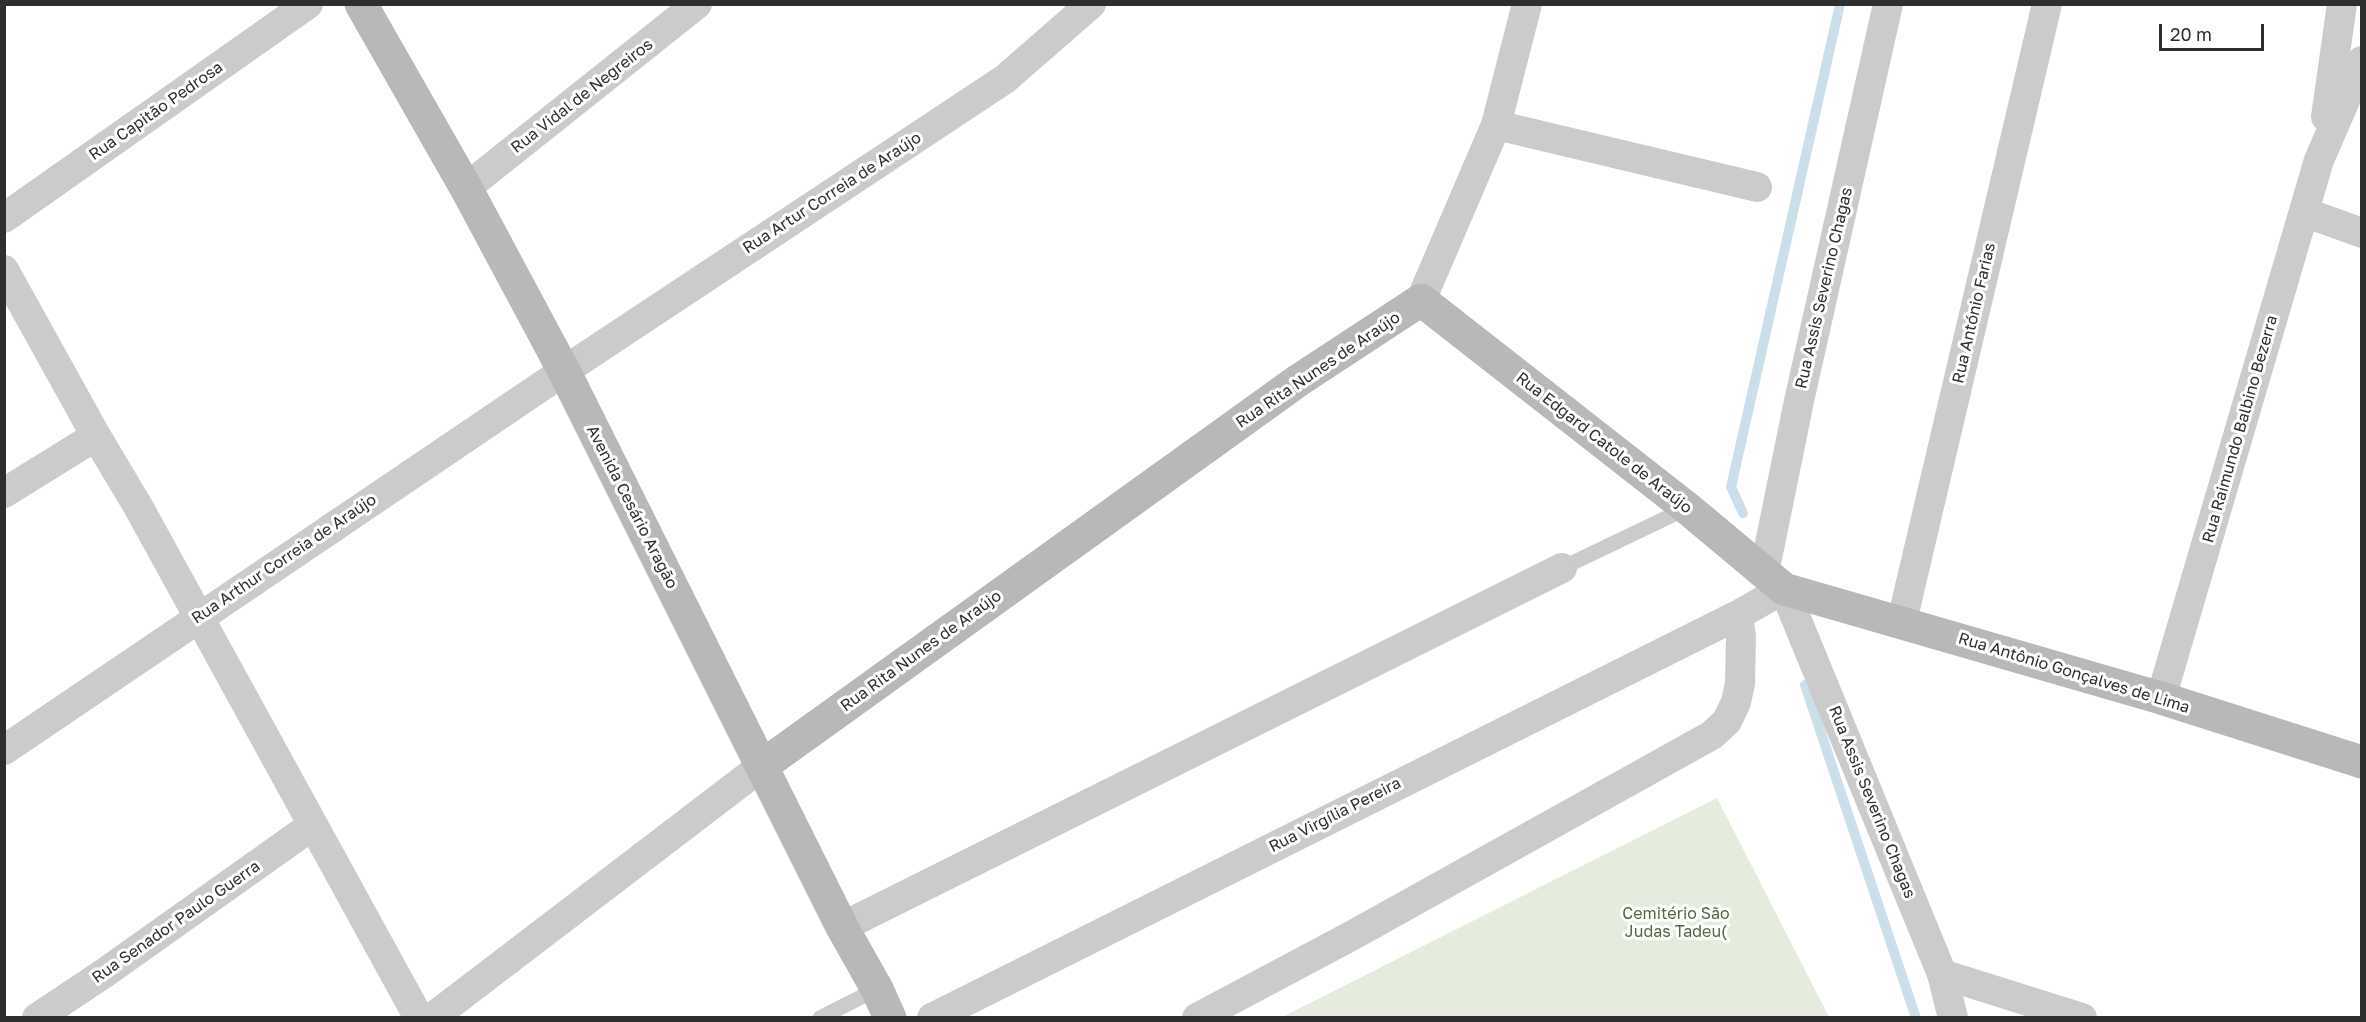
<!DOCTYPE html>
<meta charset="utf-8">
<style>
body{margin:0}
#map{position:relative;width:2366px;height:1022px;overflow:hidden;background:#fff;font-family:"Golos Text",sans-serif}
canvas{display:block}
.frame{position:absolute;inset:0;border:6px solid #2e2e2e;pointer-events:none}
.scale{position:absolute;left:2159px;top:24px;width:105px;height:27px;box-sizing:border-box;border:3px solid #2e2e2e;border-top:0;padding-left:8px;font-size:18px;line-height:21px;white-space:nowrap;color:#2e2e2e;-webkit-text-stroke:4px #fff;paint-order:stroke}
</style>
<div id="map">
<canvas width="2366" height="1022"></canvas>
<div class="frame"></div>
<div class="scale">20 m</div>
</div>
<script>
const ctx = document.querySelector('canvas').getContext('2d');
ctx.lineJoin = 'round';
function fillPath(path, color) { ctx.fillStyle = color; ctx.fill(path, 'evenodd'); }
const poly = rows => new Path2D(rows.map(r => 'M' + r).join(''));
function stroke(path, color, width, dash) { ctx.strokeStyle = color; ctx.lineWidth = width; ctx.lineCap = dash ? 'butt' : 'round'; ctx.setLineDash(dash || []); ctx.stroke(path); }
function write(font, color, halo, rows, align = 'center') {
  ctx.font = font + ' "Golos Text",sans-serif'; ctx.lineWidth = 6; ctx.setLineDash([]); ctx.textBaseline = 'middle'; ctx.strokeStyle = halo; ctx.fillStyle = color; for (const [text, x, y, turn = 0] of rows) {
    ctx.save(); ctx.translate(x, y); ctx.rotate((+turn || 0) * Math.PI / 180); ctx.textAlign = isNaN(turn) ? turn : align; if (halo) ctx.strokeText(text, 0, 0); ctx.fillText(text, 0, 0); ctx.restore();
  }
}
const green = poly([
 [1717,798,1829,1017,1282,1017]
]);
const stream = poly([
 [1743,513,1731,487,1840,4],
 [1805,685,1916,1018]
]);
const lane = poly([
 [1562,568,1687,508],
 [820,1018,877,989]
]);
const street = poly([
 [2326,117,2342,4],
 [1496,125,1757,187],
 [466,188,697,4],
 [2304,212,2362,233],
 [4,218,308,4],
 [4,270,96,436,139,508,419,1018],
 [1421,300,1496,125,1527,4],
 [4,493,96,436],
 [1764,573,1799,401,1888,4],
 [1902,621,2047,4],
 [2161,698,2319,160,2362,61],
 [4,750,564,371,1005,79,1091,4],
 [842,927,1562,568],
 [1942,974,2082,1018],
 [37,1018,103,974,313,825],
 [432,1018,762,766],
 [932,1018,1738,615],
 [1197,1018,1353,935,1712,735,1727,721,1736,702,1740,683,1741,636,1738,615,1784,589,1942,974,1953,1018]
]);
const secondary = poly([
 [361,4,466,188,564,371,842,927,877,989,890,1018],
 [762,766,1299,380,1421,300,1687,508,1784,589,2161,698,2362,762]
]);
const streetNames = [
 ["Rua Vidal de Negreiros",582,96,-38],
 ["Rua Capitão Pedrosa",156,111,-35],
 ["Rua Artur Correia de Araújo",832,193,-33],
 ["Rua Assis Severino Chagas",1824,288,-77],
 ["Rua António Farias",1974,313,-77],
 ["Rua Rita Nunes de Araújo",1318,370,-34],
 ["Rua Raimundo Balbino Bezerra",2240,429,-74],
 ["Rua Edgard Catole de Araújo",1604,443,38],
 ["Avenida Cesário Aragão",632,507,63],
 ["Rua Arthur Correia de Araújo",284,559,-34],
 ["Rua Rita Nunes de Araújo",921,651,-36],
 ["Rua Antônio Gonçalves de Lima",2074,673,17],
 ["Rua Assis Severino Chagas",1872,802,68],
 ["Rua Virgília Pereira",1335,815,-27],
 ["Rua Senador Paulo Guerra",176,922,-35]
];
const parkNames = [
 ["Cemitério São",1676,914],
 ["Judas Tadeu(",1676,932]
];
fillPath(green, '#e5ebdd');
stroke(stream, '#cadfe9', 10);
stroke(lane, '#cbcbcb', 15);
stroke(street, '#cbcbcb', 30);
stroke(secondary, '#b8b8b8', 33);
write('16px', '#2e2e2e', '#fff', streetNames);
write('16px', '#54673e', '#fff', parkNames);
</script>
